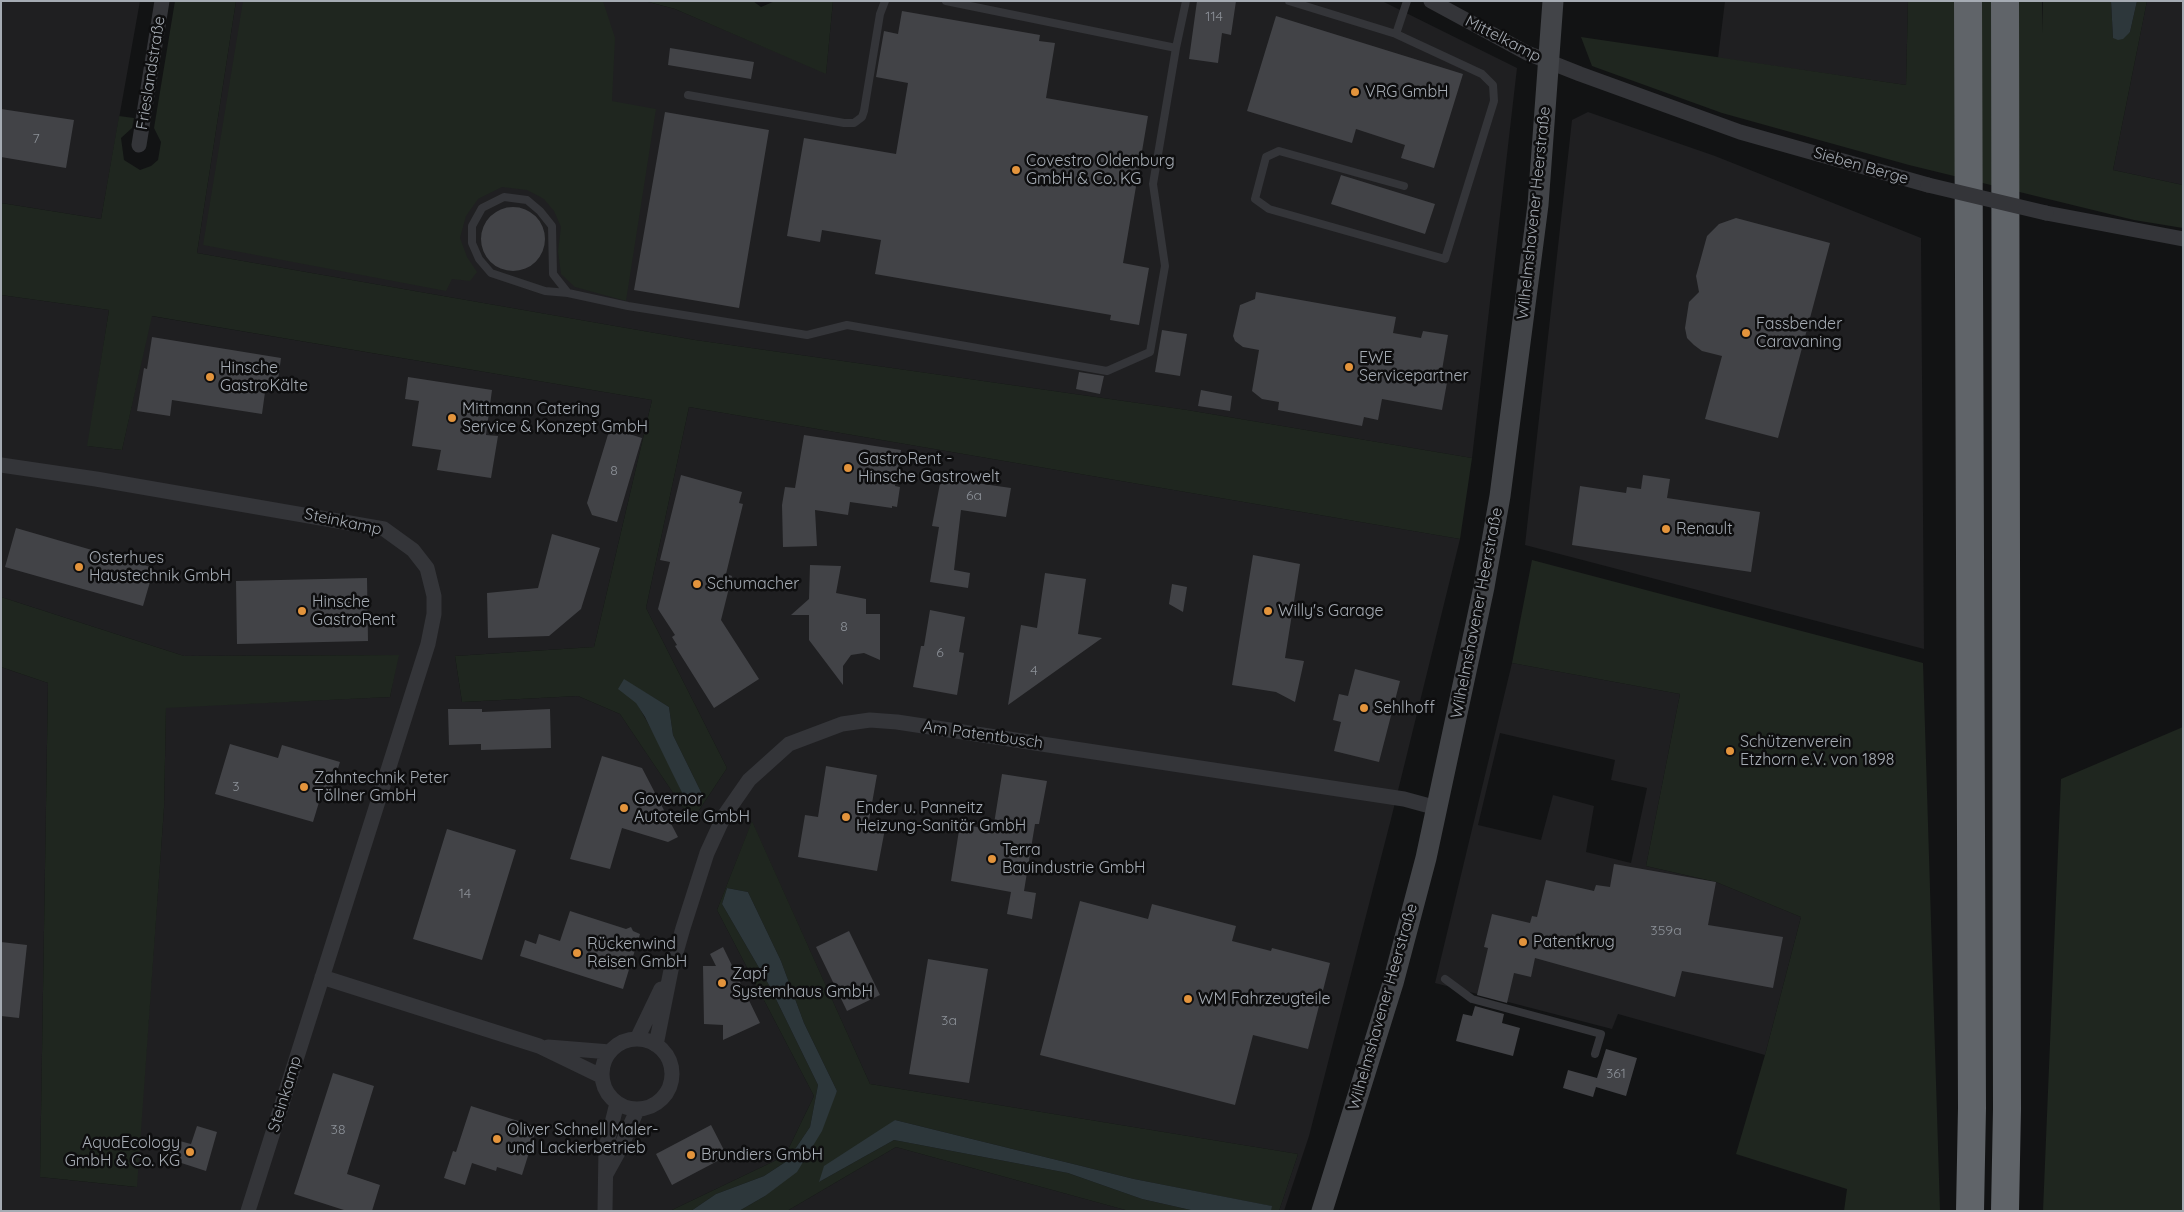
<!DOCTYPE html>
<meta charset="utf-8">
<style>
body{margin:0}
#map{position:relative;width:2184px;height:1212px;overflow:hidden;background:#121314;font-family:Quicksand,sans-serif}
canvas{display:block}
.frame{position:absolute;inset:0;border:2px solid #a5abb3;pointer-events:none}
</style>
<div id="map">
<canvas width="2184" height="1212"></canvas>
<div class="frame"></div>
</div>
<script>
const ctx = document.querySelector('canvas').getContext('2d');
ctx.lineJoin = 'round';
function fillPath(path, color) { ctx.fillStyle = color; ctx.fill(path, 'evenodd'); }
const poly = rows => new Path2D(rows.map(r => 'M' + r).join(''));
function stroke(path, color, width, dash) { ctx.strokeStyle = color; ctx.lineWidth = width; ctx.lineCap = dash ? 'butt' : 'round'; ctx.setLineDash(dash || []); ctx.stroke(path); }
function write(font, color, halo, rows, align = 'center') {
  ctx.font = font + ' Quicksand,sans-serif'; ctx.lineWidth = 5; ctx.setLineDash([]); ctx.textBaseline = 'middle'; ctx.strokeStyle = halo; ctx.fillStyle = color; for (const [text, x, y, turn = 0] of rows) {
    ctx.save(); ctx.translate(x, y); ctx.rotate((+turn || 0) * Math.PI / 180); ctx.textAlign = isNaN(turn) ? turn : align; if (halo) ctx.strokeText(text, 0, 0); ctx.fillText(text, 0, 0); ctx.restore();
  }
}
const built = poly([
 [1,1,140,1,101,219,1,203],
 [236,1,645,1,675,9,826,73,833,1,1382,1,1517,68,1472,458,1187,410,695,340,197,253],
 [1725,1,1908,1,1906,85,1718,58],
 [2147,1,2183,1,2183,185,2113,170],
 [1588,112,1715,156,1921,238,1924,649,1525,545,1572,120],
 [1,295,109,310,88,446,122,450,151,316,652,400,594,647,455,656,462,702,578,696,620,714,692,821,727,768,646,608,689,407,1460,539,1391,819,1309,1136,1284,1211,1279,1211,1298,1154,870,1084,752,822,717,910,814,1096,785,1156,670,1211,1,1211,1,667,48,683,40,1177,136,1187,164,808,166,707,390,697,398,655,184,656,1,597],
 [1512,663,1680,694,1646,866,1716,882,1801,917,1765,1055,1618,1014,1612,1029,1435,983],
 [1500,733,1615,760,1611,780,1647,788,1631,863,1586,852,1594,806,1553,795,1541,840,1478,825],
 [896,1147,1129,1211,787,1211]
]);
const green = poly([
 [175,1,236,1,197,253,695,340,1187,410,1472,458,1460,539,689,407,646,608,727,768,692,821,620,714,578,696,462,702,455,656,594,647,652,400,152,316,122,450,87,446,109,310,1,295,1,203,101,219,119,116,134,118,132,128,121,138,124,160,140,170,151,166,158,160,161,142,154,128],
 [624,680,669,707,673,735,702,794,687,803,660,745],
 [243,1,603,1,615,38,612,101,656,109,626,301,575,287,561,274,558,251,561,227,554,211,544,199,527,190,502,187,478,199,466,216,460,238,467,257,477,272,470,281,452,279,446,291,203,245],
 [645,1,753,1,761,7,775,1,833,1,826,74,675,9],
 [1908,1,2042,1,2042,33,2043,1,2111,1,2113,38,2130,32,2137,1,2147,1,2113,170,2183,185,2183,228,2134,220,1909,165,1722,113,1592,66,1581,37,1906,85],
 [1532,560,1923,663,1940,1211,1844,1211,1847,1189,1736,1154,1765,1055,1801,917,1716,882,1646,866,1680,694,1512,663],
 [1,597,184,656,399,655,390,697,166,708,164,808,137,1187,40,1177,48,683,1,667],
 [2183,727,2183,1211,2043,1211,2061,779],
 [752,821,870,1084,1298,1154,1279,1211,1271,1211,1271,1206,1134,1179,895,1120,819,1182,894,1140,1068,1173,1142,1199,1195,1211,1129,1211,896,1147,787,1211,739,1211,765,1196,837,1091,804,1023,781,961,748,892,727,888,722,904,769,985,818,1085,810,1127,787,1161,764,1176,716,1194,691,1211,670,1211,785,1156,814,1096,717,910]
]);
const water = poly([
 [2111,1,2137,1,2130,32,2123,39,2118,40,2113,38],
 [624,679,669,707,673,735,702,794,687,803,645,717,636,703,618,689],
 [727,888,748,892,781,961,804,1023,837,1091,822,1131,797,1172,765,1196,739,1211,691,1211,716,1194,764,1176,787,1161,810,1127,818,1085,769,985,722,904],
 [895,1120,1134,1179,1272,1206,1271,1211,1195,1211,1142,1199,1068,1173,894,1140,819,1182,824,1166]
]);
const building = poly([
 [1197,1,1236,1,1231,35,1222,33,1218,63,1189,59],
 [902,11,1040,35,1039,41,1055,43,1046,98,1148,116,1123,263,1149,268,1139,325,1110,320,1111,315,875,274,881,240,822,230,820,242,787,236,804,138,896,154,908,83,876,77,884,31,898,34],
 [1276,16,1463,74,1434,168,1401,158,1405,145,1356,129,1352,143,1247,111],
 [670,48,754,62,751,79,668,65],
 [1,109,74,120,66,168,1,157],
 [665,112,769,130,739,308,634,290],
 [1341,175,1435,204,1425,234,1331,204],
 '481 239a32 32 0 1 1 64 0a32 32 0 1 1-64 0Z',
 [1736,218,1830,243,1778,438,1705,419,1722,356,1702,351,1694,345,1687,338,1685,328,1689,302,1699,292,1696,276,1707,236,1719,224],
 [1256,292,1396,317,1393,333,1421,338,1423,331,1448,335,1441,376,1448,377,1442,410,1382,399,1378,420,1364,417,1362,426,1278,410,1279,402,1262,399,1252,391,1259,350,1243,347,1235,341,1233,336,1240,305,1255,299],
 [1162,330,1187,334,1180,376,1155,372],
 [152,337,281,358,277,387,266,385,262,414,172,400,170,416,137,411,144,368,147,369],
 [1079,372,1104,376,1100,394,1076,389],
 [408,377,492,390,486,435,498,436,491,478,437,470,441,450,412,446,419,401,405,399],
 [1201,390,1232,396,1230,411,1198,406],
 [610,428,642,438,617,522,592,515,587,503],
 [804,435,901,450,895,486,900,487,897,507,892,506,892,508,850,502,848,515,815,510,817,546,783,547,782,505,785,487,795,488],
 [681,475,742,492,739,503,743,504,726,574,732,576,721,620,759,679,714,708,675,646,677,645,672,637,675,635,658,609,670,562,660,560],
 [1643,475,1670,479,1667,498,1760,512,1751,572,1572,545,1580,486,1626,493,1627,487,1641,489],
 [941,478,1011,488,1006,517,961,510,954,570,970,573,968,588,930,582,939,527,932,526],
 [16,528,154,568,143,606,5,567],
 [552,534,600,548,581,609,549,636,488,638,487,593,538,588],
 [1253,555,1300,564,1285,658,1304,661,1295,702,1276,692,1232,685],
 [810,565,841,566,836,593,866,599,866,614,880,614,880,660,864,653,851,655,843,666,843,685,809,640,809,615,791,615,809,599],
 [1045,573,1086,579,1078,634,1102,638,1008,705,1021,625,1037,628],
 [367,578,368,641,237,644,236,581],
 [1172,584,1187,587,1183,612,1169,604],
 [930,610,965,617,959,652,964,653,957,695,913,687,921,646,924,646],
 [1355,669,1400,681,1379,762,1334,751,1341,722,1333,720,1339,694,1348,696],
 [448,709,482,709,482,712,550,709,551,748,481,750,481,744,449,745],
 [230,744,278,758,282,745,340,762,331,791,323,789,313,822,215,794],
 [602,756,642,768,678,837,668,842,622,828,610,869,570,859],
 [826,766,877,775,868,826,885,829,877,871,798,857,805,815,818,817],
 [1002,774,1047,781,1039,824,1035,824,1024,891,1036,893,1032,919,1007,914,1011,892,951,881,960,824,993,830],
 [447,829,516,850,482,960,413,939],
 [1614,864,1716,882,1708,925,1783,937,1773,988,1682,971,1675,997,1535,958,1531,977,1514,973,1507,1003,1477,995,1488,948,1484,947,1492,914,1530,923,1532,916,1537,917,1546,880,1594,891,1596,885,1610,887],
 [1080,901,1148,919,1152,904,1236,926,1232,941,1271,951,1272,948,1330,963,1308,1049,1253,1035,1235,1105,1040,1055],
 [570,911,626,929,631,927,633,931,640,934,638,941,641,947,635,950,623,989,520,956,525,940,536,944,539,934,560,941],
 [849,931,880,995,847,1011,816,947],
 [1,942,27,945,19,1018,1,1016],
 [723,947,760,1023,723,1040,723,1025,704,1024,703,966,716,966,710,954],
 [928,959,988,969,969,1083,909,1074],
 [1475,1006,1504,1014,1502,1023,1520,1028,1513,1056,1456,1041,1463,1014,1472,1016],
 [1606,1049,1637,1058,1626,1096,1596,1087,1593,1097,1563,1088,1568,1070,1597,1078],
 [333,1073,374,1086,347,1174,380,1185,372,1211,347,1211,294,1194],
 [471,1106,537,1127,522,1175,497,1167,496,1171,472,1163,465,1185,444,1178,453,1151,456,1152],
 [711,1125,727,1156,672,1185,656,1154],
 [197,1126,217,1132,206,1171,169,1159,168,1138,191,1144]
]);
const lane = poly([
 [946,1,1176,48,1186,1],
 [1289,1,1396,34,1407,1],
 [1396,34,1482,74,1493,85,1494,101,1445,259,1269,209,1255,199,1266,157,1279,151,1404,186],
 [688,95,844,123,854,123,862,117,864,111,880,14,885,1],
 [568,293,545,291,491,273,479,259,472,243,472,226,482,208,504,197,527,200,540,211,552,226,553,274,568,293,628,306,807,335,847,325,1107,371,1150,352,1165,266,1153,184,1176,48],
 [1445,979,1472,999,1601,1034,1595,1054]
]);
const street = poly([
 [1431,1,1527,53,1580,74,1740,132,1928,185],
 [139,145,162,1],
 [2046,213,2183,239],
 [1,465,96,479,384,529,413,550,427,568,434,596,434,614,428,644,248,1211],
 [322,977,539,1046,601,1076],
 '602 1074a35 35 0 1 1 70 0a35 35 0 1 1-70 0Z',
 [637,1039,661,989],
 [656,1045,671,970,683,928,707,853,724,816,749,780,789,744,842,724,870,720,897,722,1404,799,1437,808],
 [548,1047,610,1052],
 [606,1174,621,1147,637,1110],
 [605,1211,606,1147,617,1103]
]);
const secondary = poly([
 [1322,1211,1393,983,1426,858,1484,587,1500,496,1538,205,1553,1]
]);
const highway = poly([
 [1968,1,1972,1108,1970,1211],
 [2005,1,2007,1109,2005,1211]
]);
const streetBridge = poly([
 [1928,185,2046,213]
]);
const markers = [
 [1355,92,5,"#e3943c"],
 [1016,170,5,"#e3943c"],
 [1746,333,5,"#e3943c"],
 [1349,367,5,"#e3943c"],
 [210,377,5,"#e3943c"],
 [452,418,5,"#e3943c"],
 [848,468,5,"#e3943c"],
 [1666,529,5,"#e3943c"],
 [79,567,5,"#e3943c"],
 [697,584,5,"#e3943c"],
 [302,611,5,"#e3943c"],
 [1268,611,5,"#e3943c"],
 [1364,708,5,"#e3943c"],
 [1730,751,5,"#e3943c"],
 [304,787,5,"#e3943c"],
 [624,808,5,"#e3943c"],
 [846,817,5,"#e3943c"],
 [992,859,5,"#e3943c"],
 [1523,942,5,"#e3943c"],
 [577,953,5,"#e3943c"],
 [722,983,5,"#e3943c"],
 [1188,999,5,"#e3943c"],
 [497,1139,5,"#e3943c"],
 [190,1152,5,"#e3943c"],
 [691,1155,5,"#e3943c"]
];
const numberNames = [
 ["114",1214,17],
 ["7",36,139],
 ["8",614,471],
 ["6a",974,496],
 ["8",844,627],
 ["6",940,653],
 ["4",1034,671],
 ["3",236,787],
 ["14",465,894],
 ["359a",1666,931],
 ["3a",949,1021],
 ["361",1616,1074],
 ["38",338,1130]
];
const streetNames = [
 ["Mittelkamp",1503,39,27],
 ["Frieslandstraße",151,73,-81],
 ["Sieben Berge",1861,166,16],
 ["Wilhelmshavener Heerstraße",1534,213,-84],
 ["Steinkamp",343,522,12],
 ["Wilhelmshavener Heerstraße",1477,613,-79],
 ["Am Patentbusch",983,735,8],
 ["Wilhelmshavener Heerstraße",1383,1007,-74],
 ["Steinkamp",285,1094,-73]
];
const poiNames = [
 ["VRG GmbH",1365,92],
 ["Covestro Oldenburg",1026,161],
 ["GmbH & Co. KG",1026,179],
 ["Fassbender",1756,324],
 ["Caravaning",1756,342],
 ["EWE",1359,358],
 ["Servicepartner",1359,376],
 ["Hinsche",220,368],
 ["GastroKälte",220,386],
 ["Mittmann Catering",462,409],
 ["Service & Konzept GmbH",462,427],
 ["GastroRent -",858,459],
 ["Hinsche Gastrowelt",858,477],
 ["Renault",1676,529],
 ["Osterhues",89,558],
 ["Haustechnik GmbH",89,576],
 ["Schumacher",707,584],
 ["Hinsche",312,602],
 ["GastroRent",312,620],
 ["Willy's Garage",1278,611],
 ["Sehlhoff",1374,708],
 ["Schützenverein",1740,742],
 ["Etzhorn e.V. von 1898",1740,760],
 ["Zahntechnik Peter",314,778],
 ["Töllner GmbH",314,796],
 ["Governor",634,799],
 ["Autoteile GmbH",634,817],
 ["Ender u. Panneitz",856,808],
 ["Heizung-Sanitär GmbH",856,826],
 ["Terra",1002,850],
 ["Bauindustrie GmbH",1002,868],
 ["Patentkrug",1533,942],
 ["Rückenwind",587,944],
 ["Reisen GmbH",587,962],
 ["Zapf",732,974],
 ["Systemhaus GmbH",732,992],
 ["WM Fahrzeugteile",1198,999],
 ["Oliver Schnell Maler-",507,1130],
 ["und Lackierbetrieb",507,1148],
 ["AquaEcology",180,1143,"right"],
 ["GmbH & Co. KG",180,1161,"right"],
 ["Brundiers GmbH",701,1155]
];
fillPath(built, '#1f1f21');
fillPath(green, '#1f261f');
fillPath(water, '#2d373b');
fillPath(building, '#424347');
stroke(lane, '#343539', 8);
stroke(street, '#343539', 15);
stroke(secondary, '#424448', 21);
stroke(highway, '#606469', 28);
stroke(streetBridge, '#343539', 15);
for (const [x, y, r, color] of markers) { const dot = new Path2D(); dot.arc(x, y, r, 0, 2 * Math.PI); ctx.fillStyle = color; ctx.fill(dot); stroke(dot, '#0e0e0f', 2); }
write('14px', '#8c9198', null, numberNames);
write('16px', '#a5abb3', '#0e0e0f', streetNames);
write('16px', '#a5abb3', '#0e0e0f', poiNames, 'left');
</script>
